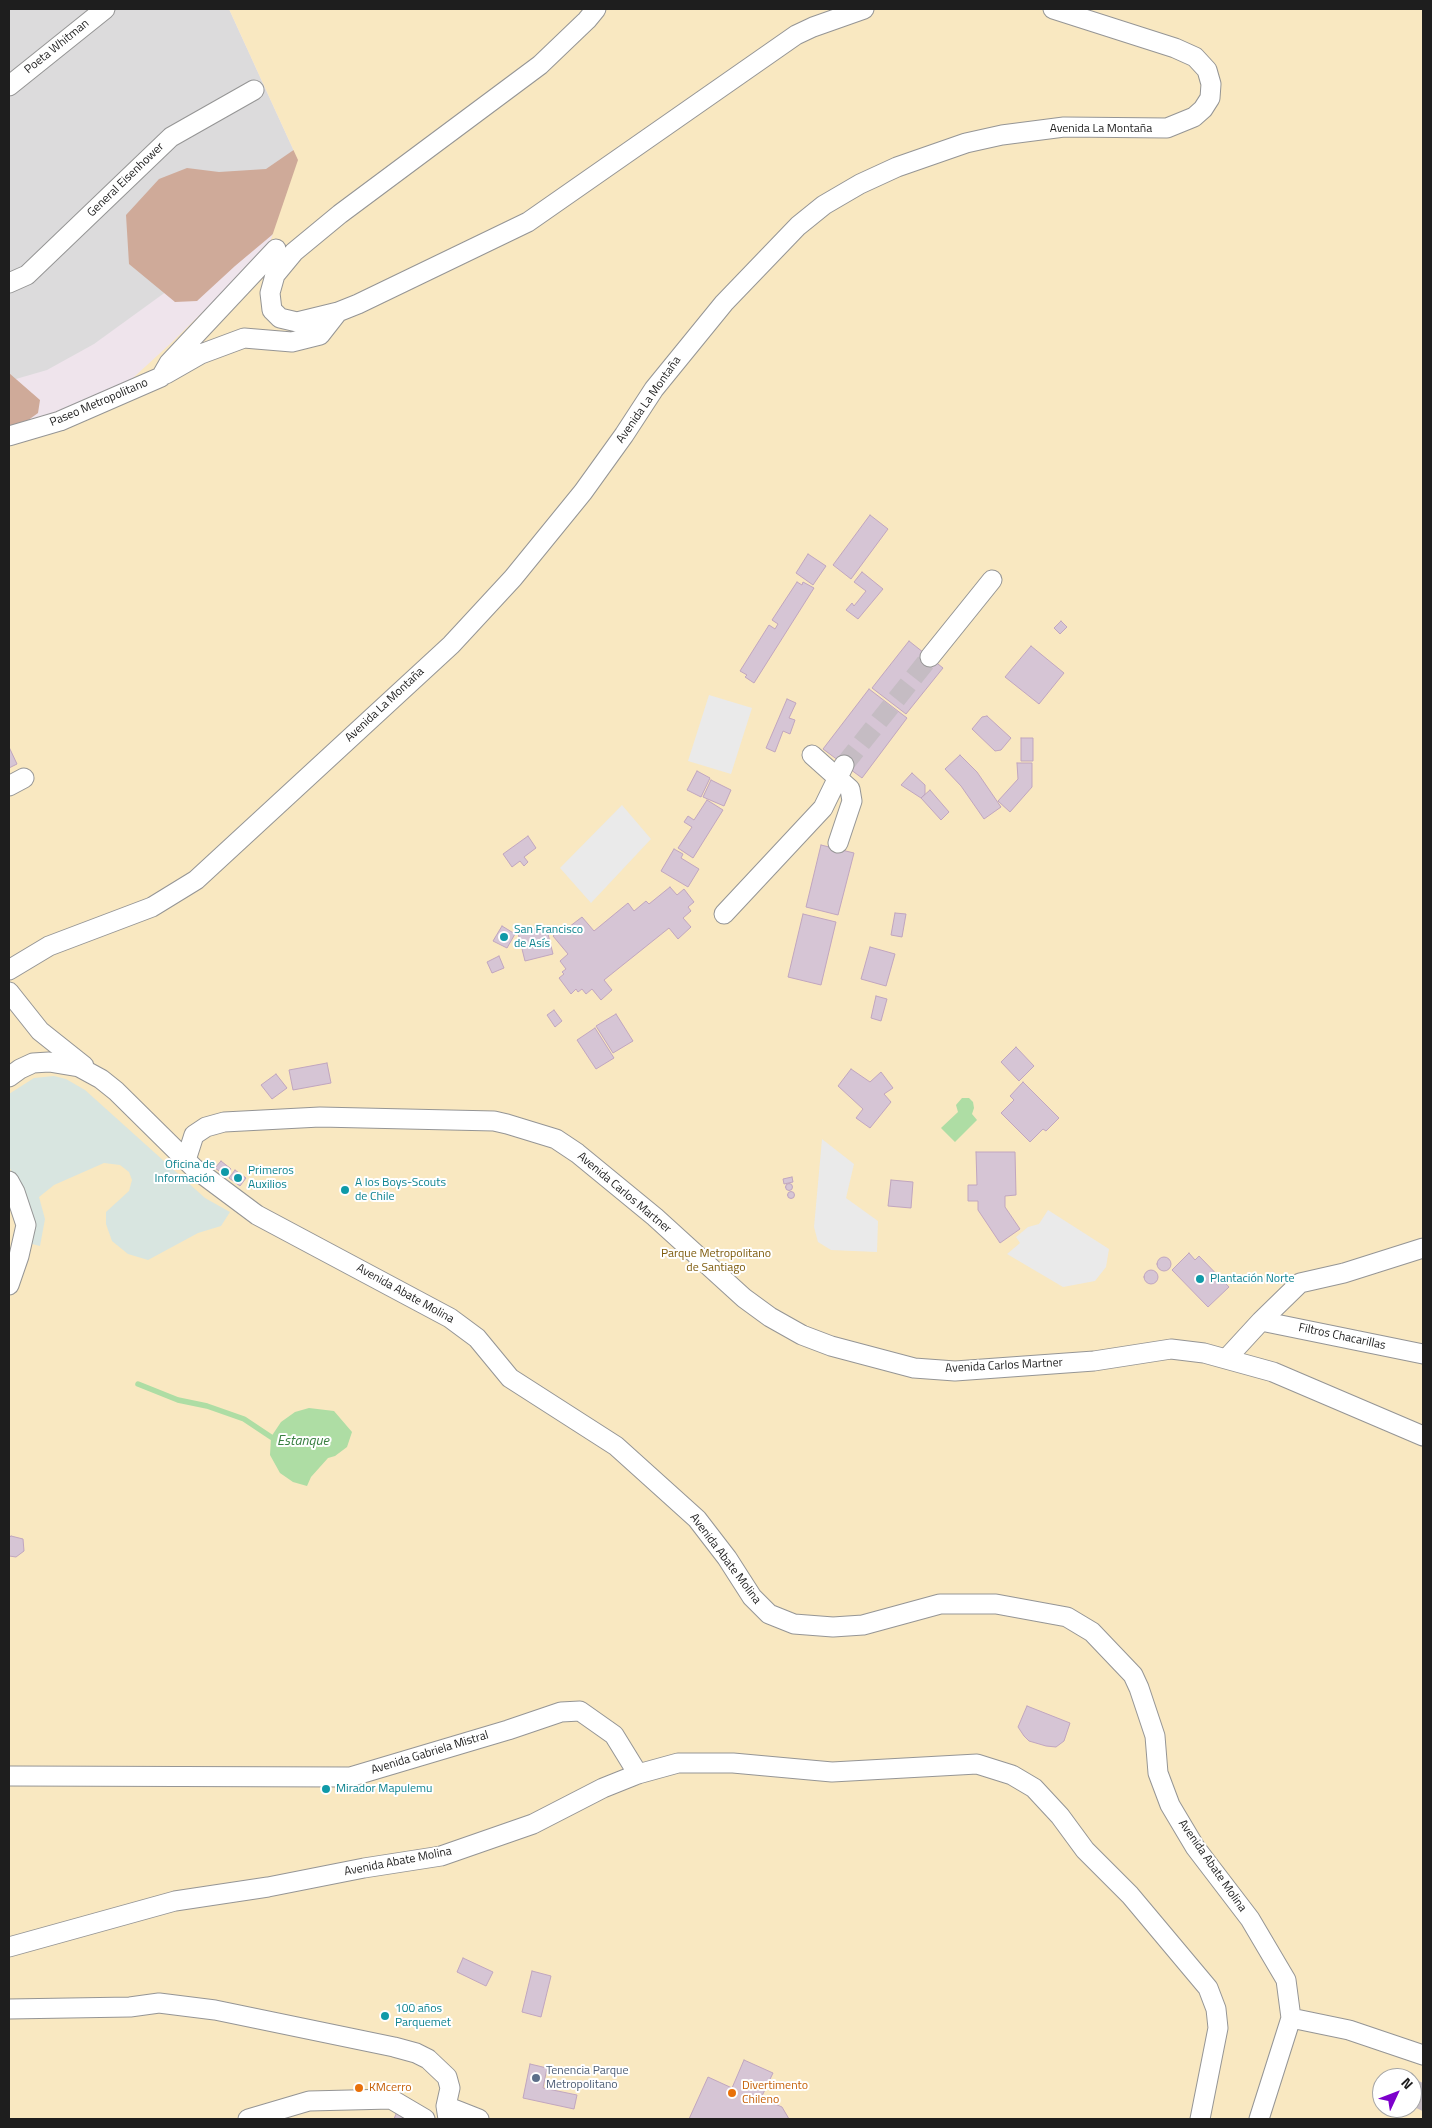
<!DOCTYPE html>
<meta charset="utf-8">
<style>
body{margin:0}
#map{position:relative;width:1432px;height:2128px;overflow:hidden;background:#efe4ec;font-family:"Titillium Web",sans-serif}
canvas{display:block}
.frame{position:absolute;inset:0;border:10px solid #1e1e1e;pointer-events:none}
.north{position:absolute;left:1372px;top:2068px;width:50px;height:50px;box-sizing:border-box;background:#fff;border:1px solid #a5a5a5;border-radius:50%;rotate:47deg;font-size:14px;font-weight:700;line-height:20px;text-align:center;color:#1e1e1e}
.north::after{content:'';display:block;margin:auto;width:18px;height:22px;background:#7d00cc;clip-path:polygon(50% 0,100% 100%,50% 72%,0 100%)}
</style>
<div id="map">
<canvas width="1432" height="2128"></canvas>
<div class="frame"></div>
<div class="north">N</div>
</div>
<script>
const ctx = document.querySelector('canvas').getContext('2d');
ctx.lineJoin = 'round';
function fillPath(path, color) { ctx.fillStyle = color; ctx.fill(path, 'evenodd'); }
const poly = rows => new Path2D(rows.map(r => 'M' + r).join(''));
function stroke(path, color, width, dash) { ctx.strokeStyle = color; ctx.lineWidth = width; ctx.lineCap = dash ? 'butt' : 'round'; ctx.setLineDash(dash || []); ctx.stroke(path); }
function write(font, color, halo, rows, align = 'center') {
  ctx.font = font + ' "Titillium Web",sans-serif'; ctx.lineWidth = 4; ctx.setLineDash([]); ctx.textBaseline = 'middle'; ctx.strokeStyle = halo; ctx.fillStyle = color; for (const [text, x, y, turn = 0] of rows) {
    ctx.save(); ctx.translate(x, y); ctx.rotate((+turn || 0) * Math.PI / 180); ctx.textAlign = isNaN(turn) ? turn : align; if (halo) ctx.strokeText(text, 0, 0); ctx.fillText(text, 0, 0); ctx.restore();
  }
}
const residential = poly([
 [9,9,229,9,298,160,203,265,94,344,47,370,9,381]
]);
const forest = poly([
 [327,127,303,209,235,266,197,301,175,302,129,264,126,215,159,179,187,168,219,172,266,169],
 [9,373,40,400,38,413,16,429,9,430]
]);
const park = poly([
 [229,9,1423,9,1423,2119,9,2119,9,443,98,410,170,344,268,248,298,160],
 [1382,2078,1412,2078,1412,2108,1382,2108]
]);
const parking = poly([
 [709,695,752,708,731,774,688,761],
 [622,805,651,839,591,903,560,868],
 [822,1139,854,1164,846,1198,878,1221,877,1252,831,1250,818,1242,814,1227],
 [1048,1210,1109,1249,1106,1267,1095,1281,1063,1287,1007,1254,1020,1243,1016,1237,1028,1227,1039,1224]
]);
const plaza = poly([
 [54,1076,66,1079,85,1090,205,1198,230,1212,221,1226,198,1233,148,1260,128,1254,112,1241,106,1224,106,1212,129,1191,132,1180,129,1172,120,1165,104,1163,54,1185,39,1197,45,1219,40,1246,24,1242,20,1185,9,1167,9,1094,34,1078]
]);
const water = poly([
 [962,1098,969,1098,973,1102,974,1108,972,1114,977,1120,955,1142,941,1128,958,1112,956,1105],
 [309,1408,334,1411,352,1432,347,1447,335,1456,328,1458,311,1477,307,1486,293,1482,280,1473,270,1455,271,1437,281,1422,295,1412]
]);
const stream = poly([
 [138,1384,178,1400,207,1406,244,1419,271,1437]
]);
const building = poly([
 [870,515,888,529,851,579,833,565,870,515],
 [808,554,826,566,813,585,796,573,808,554],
 [862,572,883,589,858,619,846,610,852,603,854,606,866,591,854,582,862,572],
 [797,582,802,585,803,582,814,588,754,683,745,677,747,675,740,671,769,625,775,629,778,624,772,620,797,582],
 [1061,621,1067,627,1060,634,1054,628,1061,621],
 [909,641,943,668,906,714,872,688,909,641],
 [1031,646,1064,673,1039,704,1005,677,1031,646],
 [869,689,907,718,862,778,823,749,869,689],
 [787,699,796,703,789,718,795,720,790,734,783,731,775,752,766,748,787,699],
 [987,716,1011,738,1001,750,995,751,972,729,982,717,987,716],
 [1021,738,1033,738,1033,761,1021,761,1021,738],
 [9,747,17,764,9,768,9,747],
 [960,755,977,772,1001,807,984,819,961,786,945,769,960,755],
 [1017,763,1032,763,1032,787,1010,812,998,801,1018,779,1017,763],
 [697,771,710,778,701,797,687,790,697,771],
 [912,773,925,785,925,794,921,798,901,785,912,773],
 [711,780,731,790,724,806,703,797,711,780],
 [930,790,949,812,941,820,921,798,930,790],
 [707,800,723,810,693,858,678,848,692,827,684,822,688,816,694,820,707,800],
 [528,836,536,848,524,857,528,862,524,866,520,861,512,867,503,854,528,836],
 [821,845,854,853,838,915,806,907,821,845],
 [674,849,683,854,681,858,699,869,688,887,661,871,674,849],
 [670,887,677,895,684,889,694,902,688,907,691,911,683,918,691,927,678,939,669,928,604,980,612,990,601,1000,592,989,586,994,582,989,578,992,576,989,571,994,559,978,564,974,562,972,566,969,560,961,568,954,553,936,563,927,565,930,582,917,594,931,628,903,634,911,646,901,649,904,670,887],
 [895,913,906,914,902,937,891,935,895,913],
 [803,914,836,922,821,985,788,977,803,914],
 [502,926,515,934,507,948,493,941,502,926],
 [546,926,553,954,525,961,518,933,546,926],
 [870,947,895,954,886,986,861,979,870,947],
 [499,956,504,968,492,973,487,962,499,956],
 [876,996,887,999,881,1021,871,1018,876,996],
 [554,1010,562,1021,555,1027,547,1015,554,1010],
 [616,1014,633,1041,613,1053,596,1026,616,1014],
 [595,1028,614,1058,596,1069,577,1040,595,1028],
 [1016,1047,1034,1066,1019,1081,1001,1062,1016,1047],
 [327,1063,331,1083,293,1090,289,1070,327,1063],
 [851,1069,870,1082,881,1072,893,1088,884,1094,891,1102,870,1128,856,1118,863,1109,838,1086,851,1069],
 [276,1074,287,1088,272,1099,261,1085,276,1074],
 [1023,1082,1059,1118,1046,1131,1043,1129,1030,1142,1001,1113,1014,1100,1010,1096,1023,1082],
 [976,1152,1015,1152,1016,1195,1005,1196,1005,1207,1020,1229,1000,1243,978,1210,978,1201,968,1201,968,1185,977,1185,976,1152],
 [221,1161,231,1169,226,1176,215,1168,221,1161],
 [235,1170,246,1178,240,1186,229,1178,235,1170],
 [792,1177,793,1182,784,1184,783,1179,792,1177],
 [891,1180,913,1182,911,1208,888,1206,891,1180],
 '785.5 1187a3.5 3.5 0 1 1 7 0a3.5 3.5 0 1 1-7 0Z',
 '787.5 1195a3.5 3.5 0 1 1 7 0a3.5 3.5 0 1 1-7 0Z',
 [1189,1253,1195,1260,1199,1256,1229,1287,1208,1307,1172,1270,1189,1253],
 '1157 1264a7 7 0 1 1 14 0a7 7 0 1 1-14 0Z',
 '1144 1277a7 7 0 1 1 14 0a7 7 0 1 1-14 0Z',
 [11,1536,23,1539,24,1551,16,1557,9,1556,9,1538,11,1536],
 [1027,1706,1070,1723,1064,1741,1056,1747,1046,1746,1029,1741,1024,1736,1018,1727,1027,1706],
 [463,1958,493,1972,486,1986,457,1972,463,1958],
 [532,1971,551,1976,541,2017,522,2012,532,1971],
 [744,2060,773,2073,761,2098,782,2107,789,2119,689,2119,708,2077,732,2088,744,2060],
 [530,2064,547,2068,543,2088,577,2095,574,2109,523,2098,530,2064],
 [398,2109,420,2119,394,2119,398,2109]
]);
const minorTunnel = poly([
 [844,765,930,657]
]);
const highwayTunnel = poly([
 [1412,2106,1423,2083]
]);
const minor = poly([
 [596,9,587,20,540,65,340,214,294,252,275,275,270,293,272,310,280,318,297,322,338,312,358,304,528,222,796,35,813,27,864,9],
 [9,86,105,9],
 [9,283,27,275,171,137,254,90],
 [166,374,201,354,244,338,292,342,320,335,338,312],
 [9,436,60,421,161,377,169,363,276,249],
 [930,657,992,580],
 [812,755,850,789,852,801,838,843],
 [9,786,24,778],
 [724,914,823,808,844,765],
 [9,970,49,946,152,907,196,880,451,645,513,578,583,492,624,435,654,389,724,303,798,226,824,205,860,184,897,167,966,143,1002,135,1064,127,1167,128,1194,117,1203,109,1210,98,1211,84,1207,70,1195,57,1175,48,1053,9],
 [9,992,40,1031,84,1066],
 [9,1077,20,1069,33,1063,49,1062,79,1067,101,1079,116,1091,194,1168,257,1215,450,1318,477,1338,510,1378,616,1446,697,1519,727,1558,752,1597,769,1614,794,1624,833,1627,863,1625,940,1604,996,1604,1067,1617,1092,1632,1133,1675,1139,1688,1155,1736,1158,1773,1170,1805,1195,1847,1250,1919,1286,1980,1291,2018,1259,2119],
 [186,1160,194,1135,206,1127,224,1122,320,1117,494,1121,507,1124,556,1139,577,1153,655,1217,744,1298,770,1317,802,1335,831,1346,914,1368,955,1371,1094,1361,1171,1349,1204,1353,1273,1372,1423,1436],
 [9,1181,15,1192,26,1225,19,1256,9,1285],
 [1261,1321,1423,1354],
 [1227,1358,1261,1321,1300,1283,1344,1273,1423,1248],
 [9,1776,350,1777,508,1730,561,1712,580,1711,614,1735,638,1774],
 [9,1947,175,1901,268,1887,364,1868,441,1856,533,1824,603,1788,638,1774,678,1763,733,1763,832,1772,977,1764,1012,1775,1034,1788,1060,1816,1085,1850,1130,1895,1208,1988,1216,2009,1218,2028,1200,2119],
 [9,2009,130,2007,159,2003,215,2010,394,2047,416,2053,428,2059,447,2077,450,2088,446,2106,448,2119],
 [1291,2018,1349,2030,1423,2055],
 [446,2106,479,2119],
 [248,2119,309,2101,391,2099,425,2119]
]);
const markers = [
 [504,937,5,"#0f9aa8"],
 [225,1172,5,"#0f9aa8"],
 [238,1178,5,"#0f9aa8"],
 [345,1190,5,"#0f9aa8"],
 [1200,1279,5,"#0f9aa8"],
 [326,1789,5,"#0f9aa8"],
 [385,2016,5,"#0f9aa8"],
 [536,2078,5,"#5c6f8a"],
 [359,2088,5,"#e8710a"],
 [732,2093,5,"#e8710a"]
];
const streetNames = [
 ["Poeta Whitman",57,47,-39],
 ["Avenida La Montaña",1101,129],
 ["General Eisenhower",126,180,-44],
 ["Avenida La Montaña",649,400,-55],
 ["Paseo Metropolitano",99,403,-23],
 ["Avenida La Montaña",385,705,-43],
 ["Avenida Carlos Martner",624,1193,40],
 ["Avenida Abate Molina",405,1294,29],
 ["Filtros Chacarillas",1342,1337,12],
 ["Avenida Carlos Martner",1004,1366,-3],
 ["Avenida Abate Molina",725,1559,53],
 ["Avenida Gabriela Mistral",430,1753,-17],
 ["Avenida Abate Molina",398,1862,-11],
 ["Avenida Abate Molina",1212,1866,55]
];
const cultureNames = [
 ["San Francisco",514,930],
 ["de Asís",514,944],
 ["Oficina de",215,1165,"right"],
 ["Información",215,1179,"right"],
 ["Primeros",248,1171],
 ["Auxilios",248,1185],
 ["A los Boys-Scouts",355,1183],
 ["de Chile",355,1197],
 ["Plantación Norte",1210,1279],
 ["Mirador Mapulemu",336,1789],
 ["100 años",395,2009],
 ["Parquemet",395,2023]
];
const parkNames = [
 ["Parque Metropolitano",716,1254],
 ["de Santiago",716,1268]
];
const serviceNames = [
 ["Tenencia Parque",546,2071],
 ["Metropolitano",546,2085]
];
const foodNames = [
 ["Divertimento",742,2086],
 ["Chileno",742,2100],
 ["KMcerro",369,2088]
];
const waterNames = [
 ["Estanque",303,1442]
];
fillPath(residential, '#dcdbdc');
fillPath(forest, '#cfaa99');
fillPath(park, '#f9e8c1');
fillPath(parking, '#eaeaea');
fillPath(plaza, '#d8e5e0');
fillPath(water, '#aedda4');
stroke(stream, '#aedda4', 5.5);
fillPath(building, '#d6c5d5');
stroke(building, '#c1a6bf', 1);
stroke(minorTunnel, '#c5bcc3', 19, [19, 9]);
stroke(highwayTunnel, '#c5bcc3', 28, [28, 14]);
stroke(minor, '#959595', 21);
stroke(minor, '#fff', 19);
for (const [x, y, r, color] of markers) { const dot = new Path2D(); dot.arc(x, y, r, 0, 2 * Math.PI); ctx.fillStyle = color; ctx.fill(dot); stroke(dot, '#fff', 2); }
write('12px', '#1e1e1e', '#fff', streetNames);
write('12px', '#0d838f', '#fff', cultureNames, 'left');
write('12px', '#7d5a0b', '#fff', parkNames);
write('12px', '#4e5e75', '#fff', serviceNames, 'left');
write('12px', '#c56008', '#fff', foodNames, 'left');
write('italic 14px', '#397f41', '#fff', waterNames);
</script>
